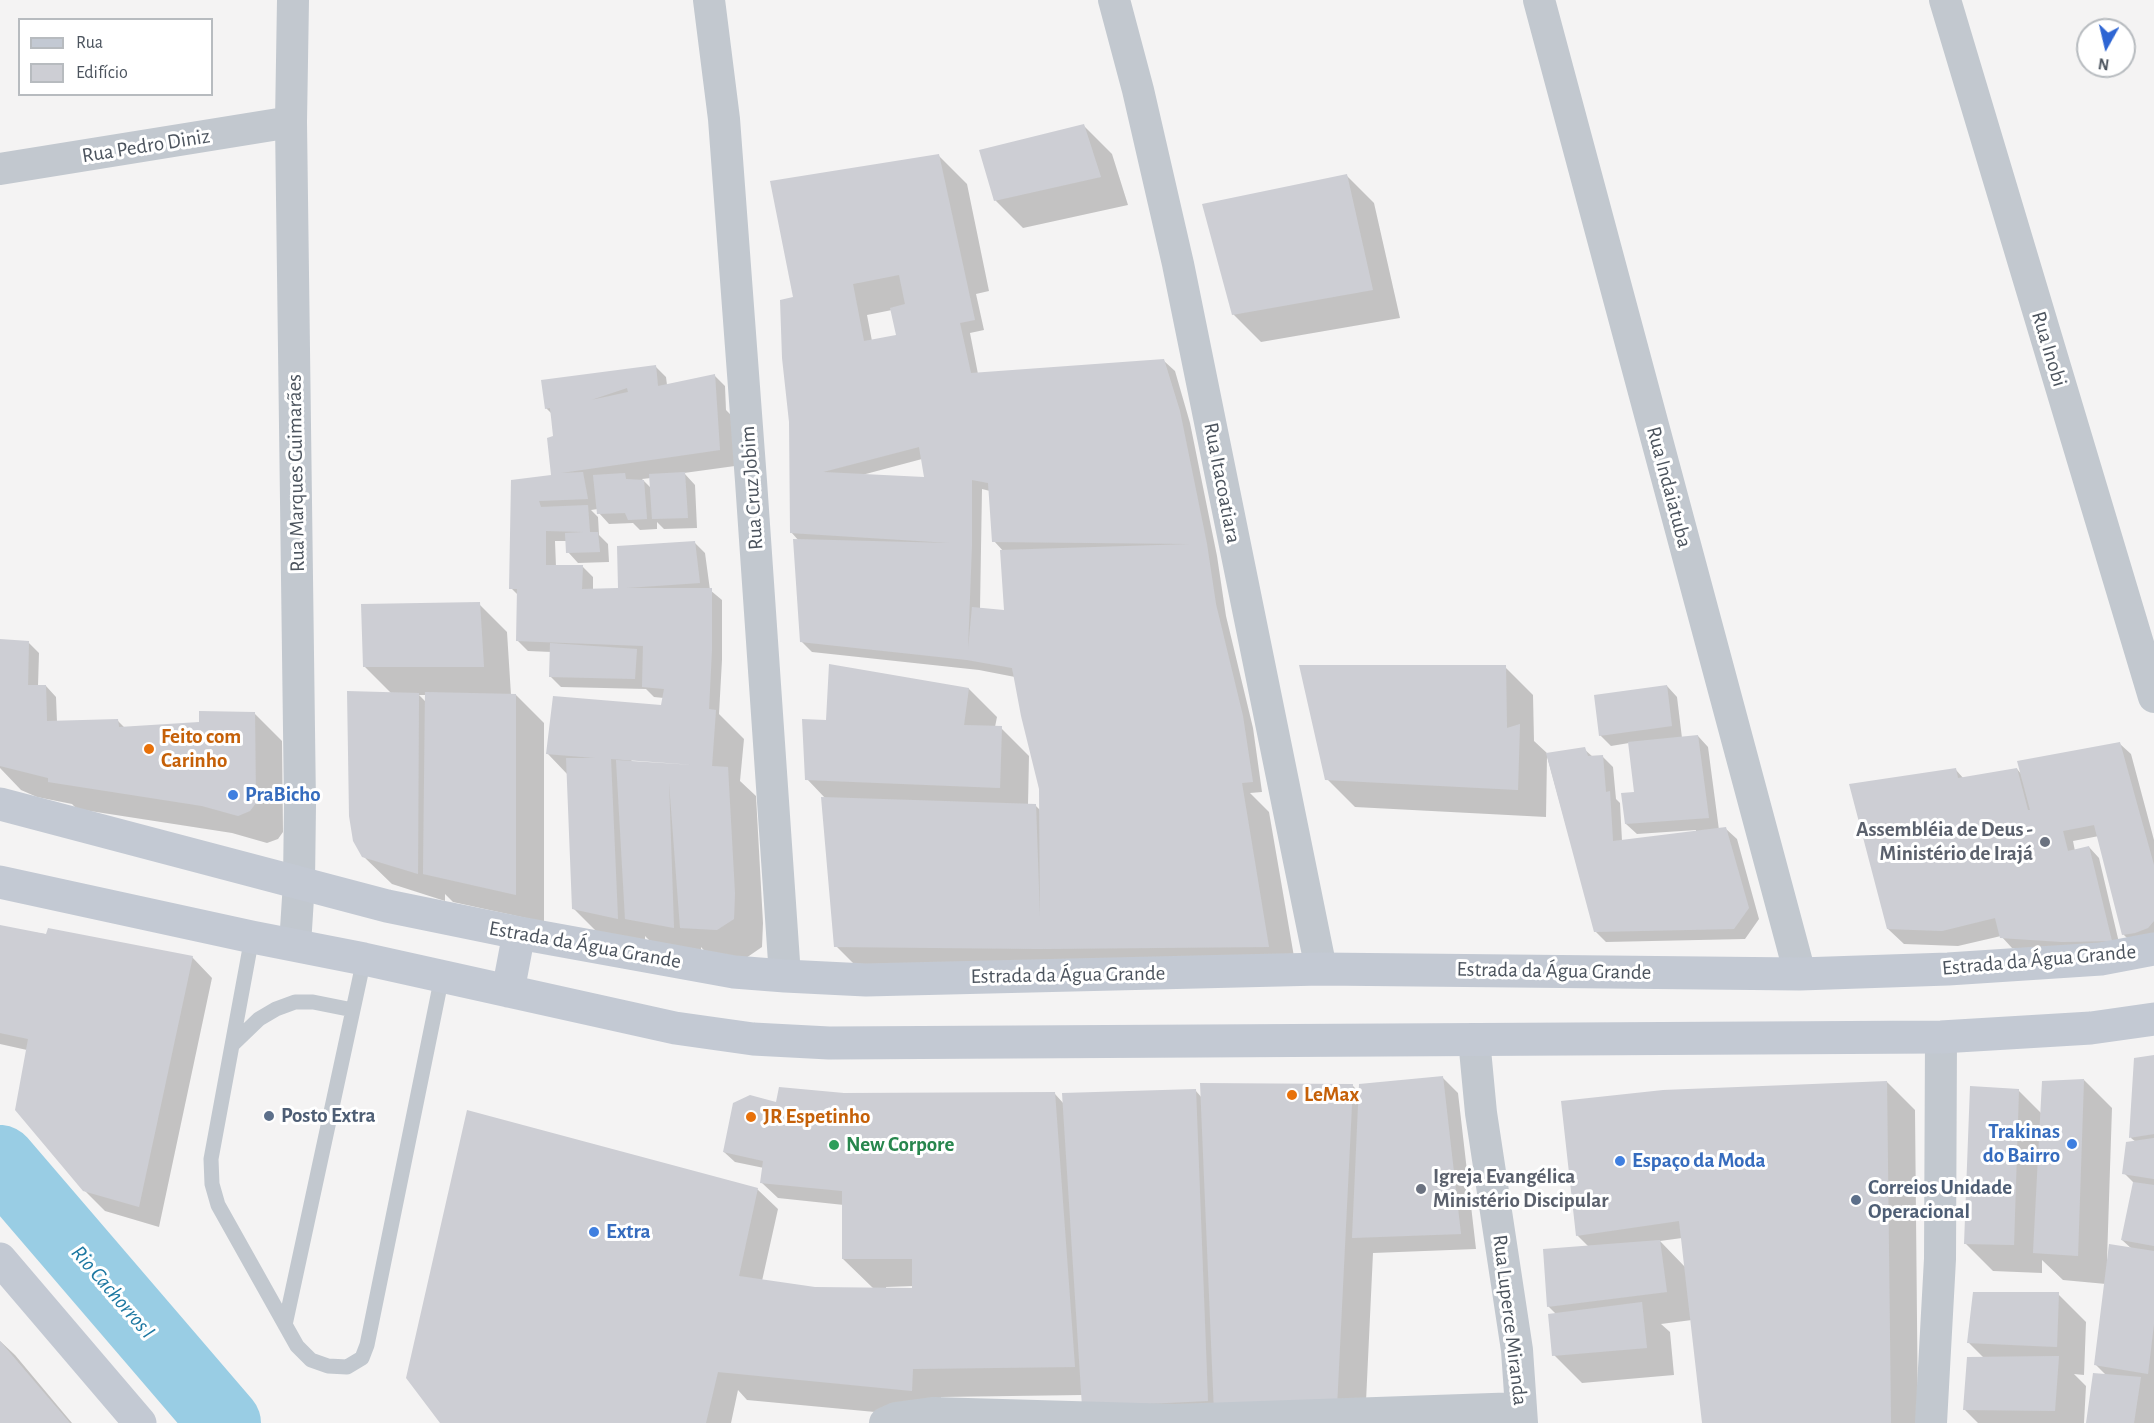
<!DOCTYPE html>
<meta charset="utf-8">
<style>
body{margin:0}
#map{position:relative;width:2154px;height:1423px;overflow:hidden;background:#f4f3f3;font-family:"Alegreya Sans",sans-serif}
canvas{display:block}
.legend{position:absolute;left:18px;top:18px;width:195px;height:78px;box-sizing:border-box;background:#fff;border:2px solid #b7bbbf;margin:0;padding:8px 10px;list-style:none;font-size:18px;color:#4c545e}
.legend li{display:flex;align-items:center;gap:12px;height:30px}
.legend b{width:30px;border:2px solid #b7bbbf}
.north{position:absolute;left:2076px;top:18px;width:60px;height:60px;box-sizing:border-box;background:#fff;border:2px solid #b7bbbf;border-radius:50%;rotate:188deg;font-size:16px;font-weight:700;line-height:24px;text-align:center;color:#4c545e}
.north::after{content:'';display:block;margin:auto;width:21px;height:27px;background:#2e65d3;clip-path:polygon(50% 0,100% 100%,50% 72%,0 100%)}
</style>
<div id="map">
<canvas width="2154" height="1423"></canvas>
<ul class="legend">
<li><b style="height:8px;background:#c3c9d3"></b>Rua</li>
<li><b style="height:16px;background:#cdced4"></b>Edifício</li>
</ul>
<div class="north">N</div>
</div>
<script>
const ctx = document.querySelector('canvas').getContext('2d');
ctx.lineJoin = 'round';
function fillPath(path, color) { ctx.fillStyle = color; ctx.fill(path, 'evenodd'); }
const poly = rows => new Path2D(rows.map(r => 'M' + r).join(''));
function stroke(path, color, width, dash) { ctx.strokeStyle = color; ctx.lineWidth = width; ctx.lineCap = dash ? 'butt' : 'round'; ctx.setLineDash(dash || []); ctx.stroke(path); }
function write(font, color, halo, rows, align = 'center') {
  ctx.font = font + ' "Alegreya Sans",sans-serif'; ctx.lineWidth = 6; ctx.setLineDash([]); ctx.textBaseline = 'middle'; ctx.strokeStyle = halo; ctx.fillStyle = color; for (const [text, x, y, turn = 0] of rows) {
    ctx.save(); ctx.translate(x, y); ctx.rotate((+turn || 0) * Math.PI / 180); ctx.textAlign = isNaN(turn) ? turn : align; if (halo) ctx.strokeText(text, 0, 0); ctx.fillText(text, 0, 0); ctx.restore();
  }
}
const shadow = poly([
 [1084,126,1112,154,1128,205,1023,228,995,200],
 [939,156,967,184,989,291,976,294,984,330,970,333,978,374,1164,361,1175,371,1190,423,1217,556,1226,616,1253,728,1262,792,1250,793,1269,812,1297,974,864,974,836,946,826,799,807,779,827,721,969,689,997,717,995,727,1001,728,1029,756,1028,805,1035,805,1041,811,1040,789,1015,677,979,670,812,652,801,641,799,541,791,532,796,298],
 [892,310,898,337,872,341,867,315],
 [922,459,926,479,862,475],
 [982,489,990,491,994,541,1004,552,1006,611,980,609],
 [1346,175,1374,203,1400,318,1261,342,1233,314],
 [656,367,666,377,667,385,715,376,725,386,726,410,731,415,735,466,684,473,695,485,697,528,664,529,657,522,657,529,640,530,633,523,609,524,599,513,598,509,591,510,598,517,599,535,608,544,609,562,578,563,568,552,567,541,555,541,556,567,583,567,593,577,593,590,619,590,694,542,705,553,710,590,722,600,722,660,719,714,744,739,740,781,756,796,763,923,762,947,746,958,709,956,701,947,701,955,655,946,645,936,645,946,602,937,574,909,568,775,548,754,663,707,664,698,654,697,646,689,561,687,550,676,552,652,528,651,517,640,519,596,511,588,513,482,555,477,556,437,553,415,546,408],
 [651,478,652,489,642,479],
 [632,759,689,764,689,767,631,762],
 [479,604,507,632,511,695,516,695,544,723,544,922,453,902,445,894,445,901,392,884,363,856,392,694,365,667],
 [419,695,426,695,426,702],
 [0,641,28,642,39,653,38,686,46,686,56,697,57,722,118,721,125,728,201,723,254,713,282,741,283,832,278,839,267,843,232,833,77,809,72,804,37,797,21,790,0,768],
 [1505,667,1533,695,1534,741,1548,754,1584,749,1593,757,1602,756,1613,767,1616,799,1620,803,1622,841,1696,832,1696,830,1637,834,1626,824,1636,793,1629,743,1611,746,1600,735,1667,686,1677,697,1682,738,1698,736,1708,747,1719,830,1726,829,1737,839,1759,919,1745,939,1606,942,1595,931,1547,756,1546,817,1355,807,1327,779],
 [2120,744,2131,754,2154,840,2154,940,2134,945,2123,934,2099,836,2073,841,2075,851,2089,847,2099,858,2121,951,2073,952,2012,948,2001,936,1958,946,1904,944,1888,929,1956,770,1964,779,2017,769,2022,775],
 [0,927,192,957,212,978,159,1227,105,1211,84,1190,27,1050,0,1044],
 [2154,1057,2154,1423,2088,1423,2106,1375,2096,1365,2106,1284,2063,1280,2042,1260,2042,1273,1993,1271,1965,1243,2018,1090,2042,1114,2084,1080,2112,1108,2107,1260,2132,1249,2122,1240,2134,1183,2124,1173,2136,1142,2131,1138],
 [1443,1078,1458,1093,1476,1249,1373,1253,1365,1423,1100,1423,1083,1395,941,1397,939,1418,747,1400,738,1390,731,1423,442,1423,757,1189,778,1209,762,1281,814,1289,874,1289,843,1259,844,1205,778,1198,762,1183,764,1168,735,1162,724,1152,775,1103,845,1095,1055,1094,1064,1104,1196,1091,1202,1098,1352,1085,1360,1093],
 [913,1286,913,1290,886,1289,886,1287],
 [1887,1082,1915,1110,1918,1423,1703,1423,1692,1320,1661,1324,1670,1332,1674,1375,1582,1383,1554,1355,1556,1314,1548,1306,1589,1247,1577,1235],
 [1682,1238,1685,1267,1660,1241],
 [2058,1294,2086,1322,2084,1375,2074,1374,2086,1386,2084,1423,1978,1423,1965,1410,1984,1358,1969,1343],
 [0,1341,15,1355,72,1423,0,1423]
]);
const river = poly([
 [0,1161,225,1423]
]);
const building = poly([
 [1084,124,1101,177,994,201,979,150],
 [939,154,975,320,960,323,971,373,1164,359,1180,411,1207,544,1216,604,1243,716,1253,782,1242,783,1269,947,1041,949,834,947,821,797,1036,804,1040,918,1039,789,1021,716,1012,668,967,660,800,642,793,539,950,543,790,533,789,422,782,358,780,300,793,297,770,181],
 [899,275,905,304,890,308,896,335,864,341,853,284],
 [919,447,924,477,823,472],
 [972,480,988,483,992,542,1191,544,1000,550,1004,610,972,607,968,649,972,544],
 [1347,174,1373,290,1232,315,1202,204],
 [656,365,658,386,715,374,720,450,561,473,583,472,588,499,539,501,541,507,588,505,590,532,598,532,600,552,566,553,565,533,584,532,546,531,546,565,583,565,582,589,618,588,617,546,695,541,700,583,626,588,712,588,712,649,709,709,716,710,712,766,728,767,735,894,734,919,717,930,680,928,669,782,674,928,625,919,616,760,694,765,611,759,618,919,572,909,566,758,595,758,546,754,553,696,661,705,664,689,642,687,643,646,516,641,517,589,509,589,511,480,551,475,547,438,553,436,550,408,545,409,541,380],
 [627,388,628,392,591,400],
 [685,472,688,518,652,519,649,474],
 [625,473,626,479,644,480,647,519,628,520,625,513,597,514,593,475],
 [480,602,484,667,363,667,361,604],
 [0,639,29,641,28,685,46,685,47,721,118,719,119,727,199,722,199,711,255,712,256,803,250,811,238,816,202,806,48,782,48,778,0,766],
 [550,643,637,649,635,679,549,677],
 [829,664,969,688,964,725,1002,726,1000,788,805,780,802,719,826,720],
 [1299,665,1506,665,1507,728,1520,724,1518,790,1325,780],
 [1667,685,1672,726,1599,736,1594,695],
 [347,691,419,693,418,874,362,857,353,841,349,816],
 [425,692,516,694,516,895,423,874],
 [1698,735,1709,818,1625,824,1621,793,1634,792,1628,742],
 [2120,742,2154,865,2154,921,2148,928,2135,933,2122,935,2094,825,2063,831,2068,851,2089,846,2112,941,2062,942,2000,938,1995,918,1942,931,1887,929,1849,784,1956,768,1958,778,2017,768,2028,810,2030,810,2017,761],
 [1585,747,1588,756,1603,755,1606,792,1610,791,1613,841,1726,827,1749,908,1734,929,1594,932,1546,753],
 [0,925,46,934,48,928,193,956,139,1207,83,1191,15,1110,28,1039,0,1033],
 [2154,1055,2154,1134,2129,1138,2134,1058],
 [1443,1076,1461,1234,1352,1238,1359,1084],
 [2084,1079,2078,1256,2033,1253,2042,1081],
 [1887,1081,1891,1423,1702,1423,1679,1221,1576,1236,1561,1101,1663,1090],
 [1200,1083,1353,1084,1337,1407,1214,1412],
 [1970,1086,2019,1089,2014,1245,1964,1244],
 [779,1087,844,1093,1055,1092,1075,1367,913,1369,912,1391,718,1372,706,1423,440,1423,406,1378,467,1110,758,1188,739,1276,815,1287,912,1288,912,1259,842,1259,842,1191,760,1183,763,1161,723,1152,733,1103,750,1095,776,1102],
 [1196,1089,1208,1401,1082,1407,1062,1093],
 [2154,1138,2154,1179,2122,1174,2126,1142],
 [2133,1182,2154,1185,2154,1246,2121,1240],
 [1660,1240,1667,1292,1547,1307,1543,1249],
 [2109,1244,2154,1251,2154,1324,2148,1374,2094,1365],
 [1973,1292,2059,1292,2057,1347,1967,1343],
 [1642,1302,1647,1348,1552,1356,1548,1314],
 [0,1341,70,1423,0,1423],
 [2059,1356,2055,1411,1963,1410,1967,1357],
 [2093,1373,2141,1377,2134,1423,2086,1423]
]);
const lane = poly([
 [252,937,211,1159,212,1184,218,1205,297,1346,311,1360,328,1366,347,1367,362,1358,367,1345,442,976],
 [232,1045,259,1019,276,1009,295,1002,313,1002,353,1010],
 [285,1325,364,959]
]);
const street = poly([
 [293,0,291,122,300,805,299,882,295,945],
 [709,0,724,119,751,481,785,976],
 [1114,0,1138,90,1178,264,1321,969],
 [1539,0,1800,974],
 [1945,0,2154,697],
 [0,169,291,122],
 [1474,1039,1481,1113,1517,1350,1522,1423],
 [885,1423,896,1418,933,1413,1175,1420,1521,1408],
 [1931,1423,1940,1259,1941,1037]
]);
const secondary = poly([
 [0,804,387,906,519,933,734,972,785,976,866,980,1321,969,1800,974,1948,969,2101,959,2154,949],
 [0,882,252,937,364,959,675,1028,753,1039,829,1043,1941,1037,2091,1028,2154,1019],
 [508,991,519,933],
 [0,1259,140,1423]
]);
const markers = [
 [149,749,6,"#e8710a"],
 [233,795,6,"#3f7fe0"],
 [2045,842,6,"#6b7280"],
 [1292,1095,6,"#e8710a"],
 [269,1116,6,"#5c6f8a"],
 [751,1117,6,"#e8710a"],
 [2072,1144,6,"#3f7fe0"],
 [834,1145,6,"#2e9e5b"],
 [1620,1161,6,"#3f7fe0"],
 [1421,1189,6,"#6b7280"],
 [1856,1200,6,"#5c6f8a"],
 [594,1232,6,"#3f7fe0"]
];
const streetNames = [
 ["Rua Pedro Diniz",146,146,-9],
 ["Rua Inobi",2049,349,73],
 ["Rua Marques Guimarães",296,473,-91],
 ["Rua Itacoatiara",1222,483,79],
 ["Rua Indaiatuba",1669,487,75],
 ["Rua Cruz Jobim",752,488,-94],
 ["Estrada da Água Grande",585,945,10],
 ["Estrada da Água Grande",2039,960,-5],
 ["Estrada da Água Grande",1554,971,1],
 ["Estrada da Água Grande",1068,975,-1],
 ["Rua Luperce Miranda",1510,1320,83]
];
const foodNames = [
 ["Feito com",161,737],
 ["Carinho",161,761],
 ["LeMax",1304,1095],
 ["JR Espetinho",763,1117]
];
const shopNames = [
 ["PraBicho",245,795],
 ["Trakinas",2060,1132,"right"],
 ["do Bairro",2060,1156,"right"],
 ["Espaço da Moda",1632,1161],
 ["Extra",606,1232]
];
const worshipNames = [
 ["Assembléia de Deus -",2033,830],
 ["Ministério de Irajá",2033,854],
 ["Igreja Evangélica",1433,1177,"left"],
 ["Ministério Discipular",1433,1201,"left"]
];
const serviceNames = [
 ["Posto Extra",281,1116],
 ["Correios Unidade",1868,1188],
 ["Operacional",1868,1212]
];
const leisureNames = [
 ["New Corpore",846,1145]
];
const waterNames = [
 ["Rio Cachorros I",113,1292,49]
];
fillPath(shadow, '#0003');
stroke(river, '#99cde4', 72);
fillPath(building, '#cdced4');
stroke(lane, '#c2c8cf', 15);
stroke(street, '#c2c8cf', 32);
stroke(secondary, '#c3c9d3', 33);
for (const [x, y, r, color] of markers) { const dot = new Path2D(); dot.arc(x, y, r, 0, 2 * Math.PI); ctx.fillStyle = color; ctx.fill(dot); stroke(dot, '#fff', 2); }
write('21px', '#4c545e', '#fff', streetNames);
write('bold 21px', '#c56008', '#fff', foodNames, 'left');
write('bold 21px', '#366cbe', '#fff', shopNames, 'left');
write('bold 21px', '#5b616d', '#fff', worshipNames, 'right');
write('bold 21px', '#4e5e75', '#fff', serviceNames, 'left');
write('bold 21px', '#27864d', '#fff', leisureNames, 'left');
write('italic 22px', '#1c77a1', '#fff', waterNames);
</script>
